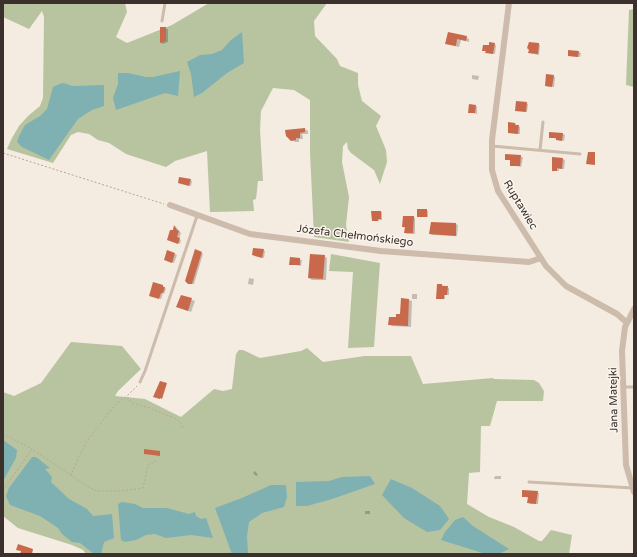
<!DOCTYPE html>
<meta charset="utf-8">
<style>
body{margin:0}
#map{position:relative;width:637px;height:557px;overflow:hidden;background:#f4ebe1;font-family:"Varela Round",sans-serif}
canvas{display:block}
.frame{position:absolute;inset:0;border:4px solid #3b302b;pointer-events:none}
</style>
<div id="map">
<canvas width="637" height="557"></canvas>
<div class="frame"></div>
</div>
<script>
const ctx = document.querySelector('canvas').getContext('2d');
ctx.lineJoin = 'round';
function fillPath(path, color) { ctx.fillStyle = color; ctx.fill(path, 'evenodd'); }
const poly = rows => new Path2D(rows.map(r => 'M' + r).join(''));
function stroke(path, color, width, dash) { ctx.strokeStyle = color; ctx.lineWidth = width; ctx.lineCap = dash ? 'butt' : 'round'; ctx.setLineDash(dash || []); ctx.stroke(path); }
function write(font, color, halo, rows, align = 'center') {
  ctx.font = font + ' "Varela Round",sans-serif'; ctx.lineWidth = 3; ctx.setLineDash([]); ctx.textBaseline = 'middle'; ctx.strokeStyle = halo; ctx.fillStyle = color; for (const [text, x, y, turn = 0] of rows) {
    ctx.save(); ctx.translate(x, y); ctx.rotate((+turn || 0) * Math.PI / 180); ctx.textAlign = isNaN(turn) ? turn : align; if (halo) ctx.strokeText(text, 0, 0); ctx.fillText(text, 0, 0); ctx.restore();
  }
}
const green = poly([
 [3,3,125,3,127,12,116,37,127,43,172,25,209,3,327,3,314,21,315,36,337,59,340,66,358,73,358,85,362,101,381,116,376,126,386,150,387,162,380,184,374,170,351,153,348,149,347,142,343,146,342,162,349,197,346,225,349,242,314,237,310,152,310,100,294,90,273,88,261,111,260,130,263,181,258,181,256,199,253,200,254,211,210,212,207,151,175,161,166,167,126,154,109,143,98,140,89,134,78,132,71,135,53,163,7,149,12,138,19,126,28,116,40,106,43,98,44,17,42,11,29,29,3,17],
 [634,9,634,87,626,85,629,10],
 [331,254,380,263,374,347,348,348,353,272,329,271],
 [71,342,122,346,141,369,118,391,115,396,145,399,181,417,214,389,223,391,232,389,236,354,239,350,243,350,260,358,301,351,307,348,323,362,365,356,411,356,423,384,493,378,494,379,534,380,539,383,544,391,543,401,497,401,490,426,481,426,480,472,469,473,467,504,489,517,514,527,539,541,542,541,551,530,572,535,569,554,86,554,83,550,72,545,18,528,3,516,3,392,14,396,41,383]
]);
const water = poly([
 [242,32,244,63,227,73,202,93,194,97,191,74,187,62,200,55,212,54,222,50,231,40],
 [180,71,178,96,165,93,116,110,113,98,118,84,118,73,128,73,146,77,153,77],
 [64,83,72,86,104,85,104,106,92,110,78,119,49,160,22,147,17,142,19,136,25,125,40,116,47,109,53,87,59,84],
 [3,440,17,450,16,458,3,481],
 [32,457,36,457,50,468,45,469,52,477,51,482,69,499,87,509,93,516,112,514,114,538,104,542,101,554,94,554,80,543,72,542,62,534,58,528,40,516,10,505,6,496,9,488],
 [370,476,375,484,332,499,307,506,296,506,296,482,329,481,342,477],
 [391,479,412,488,440,506,449,519,440,530,427,532,404,518,382,495],
 [271,485,286,485,287,497,284,507,262,513,249,522,247,536,248,554,232,554,215,508,242,498],
 [122,502,135,504,143,508,167,508,189,514,195,512,196,516,201,519,206,518,213,538,191,535,166,538,155,534,146,535,136,540,125,542,121,540,118,504],
 [463,517,473,526,509,549,499,554,486,554,441,540,445,532,455,520]
]);
const shadow = poly([
 [161,28,168,29,168,42,163,44,161,43],
 [449,33,466,37,469,39,469,42,461,40,459,47,450,45,446,43],
 [494,44,496,45,495,54,488,53,483,50],
 [539,44,540,45,539,55,529,53],
 [579,52,581,53,580,57,569,56],
 [472,75,479,76,478,80,472,79],
 [553,76,555,77,554,87,546,86],
 [526,103,528,104,527,112,516,110],
 [476,106,477,107,477,114,469,112],
 [509,123,515,123,517,126,520,127,520,134,511,133],
 [305,129,308,131,308,134,302,134,303,139,299,139,299,142,295,142,287,136],
 [563,134,565,135,564,141,550,137],
 [506,155,523,157,521,167,511,165,511,160,506,159],
 [563,159,565,160,564,169,559,169,559,171,553,170],
 [190,180,192,181,191,186,179,183],
 [426,210,428,211,428,217,418,216],
 [381,212,382,212,382,220,379,220,379,221,373,221],
 [414,217,415,218,415,234,407,234,405,233,406,228,403,227],
 [431,223,456,224,458,225,457,236,432,235,431,234],
 [175,226,181,233,179,239,181,240,180,244,170,240],
 [263,250,265,251,264,258,254,256],
 [202,253,203,254,194,284,189,284],
 [175,254,177,255,174,263,167,261],
 [324,256,327,258,326,280,312,280,309,278],
 [291,258,302,260,301,266,290,264],
 [249,278,254,279,253,285,248,284],
 [442,285,449,288,449,295,445,295,445,299,437,298],
 [163,286,166,289,164,294,163,293,161,299,152,296],
 [412,294,417,294,417,299,412,299],
 [181,296,195,301,191,312,178,307],
 [409,300,412,301,411,327,392,326,389,324,401,315],
 [255,471,258,475,256,476,253,473],
 [495,476,501,476,501,479,494,479],
 [537,492,539,493,538,504,530,504,529,503,529,498,523,496],
 [365,511,370,511,370,514,365,514]
]);
const building = poly([
 [160,27,166,27,166,41,160,43],
 [448,32,467,36,466,41,457,39,456,46,445,44],
 [489,42,495,43,493,54,485,53,486,51,482,51,483,45,489,45],
 [529,42,539,43,538,54,528,53,529,50,527,48],
 [568,50,579,51,578,57,568,56],
 [546,74,554,75,552,87,545,86],
 [516,101,527,102,526,112,515,111],
 [469,104,476,105,475,113,468,113],
 [508,122,515,123,515,125,519,125,518,134,508,133],
 [305,128,305,132,300,133,300,138,296,138,296,140,291,141,286,136,285,130],
 [549,132,563,133,562,141,556,140,556,138,549,138],
 [588,152,595,152,595,165,586,164],
 [505,154,521,155,520,166,510,166,510,160,505,160],
 [552,157,563,158,562,169,557,168,557,171,552,171],
 [179,177,191,179,189,186,178,183],
 [417,209,427,209,427,217,417,217],
 [371,211,381,211,381,219,378,219,378,221,372,221],
 [403,216,414,216,413,233,404,233,405,227,402,227],
 [431,222,456,223,456,236,429,234],
 [174,225,177,230,179,231,177,237,180,238,178,244,167,240,170,230,173,230],
 [253,248,264,249,262,258,252,255],
 [195,249,202,252,192,284,188,284,185,281],
 [167,250,175,253,172,263,164,260],
 [310,254,325,255,323,279,308,278],
 [290,257,300,258,300,265,289,265],
 [153,282,163,285,163,287,165,287,163,293,161,293,159,299,149,296],
 [437,284,442,284,442,286,448,286,447,295,444,295,444,299,436,299],
 [181,295,192,298,188,311,176,307],
 [401,298,409,299,408,326,388,325,389,317,396,317,396,314,400,314],
 [160,381,167,383,162,399,160,398,160,399,153,397],
 [144,449,160,451,160,456,144,454],
 [522,490,538,491,536,504,527,503,528,497,522,497],
 [18,544,33,549,32,554,20,554,21,551,16,550]
]);
const path = poly([
 [3,153,164,204],
 [128,397,128,399,132,403,150,408,174,418,180,422,183,428],
 [3,434,32,449],
 [71,475,88,487,97,491,120,491,143,488,148,465,155,462,156,458],
 [3,490,32,449,71,475,80,454,89,438,116,404,127,396,137,386]
]);
const service = poly([
 [162,21,165,3],
 [492,146,580,154],
 [540,150,543,122],
 [140,382,145,371,197,216],
 [623,387,634,387],
 [529,482,633,488]
]);
const minor = poly([
 [509,3,492,140,492,170,498,191,546,266,566,286,617,314,626,322],
 [170,205,250,234,381,251,529,262,541,258],
 [634,309,625,327,622,351,626,465,634,492]
]);
const streetNames = [
 ["Ruptawiec",520,205,59],
 ["Józefa Chełmońskiego",355,236,7],
 ["Jana Matejki",614,400,-91]
];
fillPath(green, '#b8c4a0');
fillPath(water, '#7fb0b2');
fillPath(shadow, '#0003');
fillPath(building, '#c8694b');
stroke(path, '#b9a596', 1, [2, 2]);
stroke(service, '#cdbbac', 3);
stroke(minor, '#cdbbac', 6);
write('11px', '#3b302b', '#fbf5ee', streetNames);
</script>
